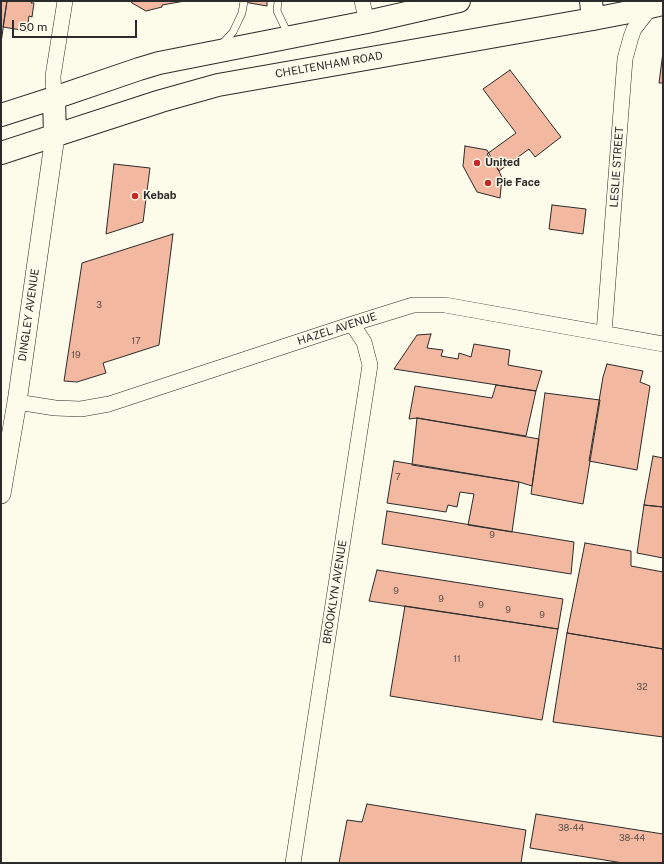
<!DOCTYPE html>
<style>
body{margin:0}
#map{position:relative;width:664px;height:864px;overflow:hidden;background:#fdfbea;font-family:"Public Sans",sans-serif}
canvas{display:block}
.frame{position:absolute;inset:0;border:2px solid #2b2b2b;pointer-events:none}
.scale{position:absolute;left:12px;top:20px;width:125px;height:18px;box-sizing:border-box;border:2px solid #2b2b2b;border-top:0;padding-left:5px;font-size:12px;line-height:14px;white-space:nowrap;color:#2b2b2b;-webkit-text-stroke:3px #fdfbea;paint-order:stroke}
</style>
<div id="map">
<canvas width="664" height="864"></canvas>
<div class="frame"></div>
<div class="scale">50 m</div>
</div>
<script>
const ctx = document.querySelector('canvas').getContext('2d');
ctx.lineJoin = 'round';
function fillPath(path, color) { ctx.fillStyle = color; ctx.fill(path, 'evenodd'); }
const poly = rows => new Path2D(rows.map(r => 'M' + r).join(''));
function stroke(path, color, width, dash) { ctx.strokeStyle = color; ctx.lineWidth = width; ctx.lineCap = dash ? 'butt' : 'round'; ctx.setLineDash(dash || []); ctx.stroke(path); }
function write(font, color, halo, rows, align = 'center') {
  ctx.font = font + ' "Public Sans",sans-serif'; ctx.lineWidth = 3; ctx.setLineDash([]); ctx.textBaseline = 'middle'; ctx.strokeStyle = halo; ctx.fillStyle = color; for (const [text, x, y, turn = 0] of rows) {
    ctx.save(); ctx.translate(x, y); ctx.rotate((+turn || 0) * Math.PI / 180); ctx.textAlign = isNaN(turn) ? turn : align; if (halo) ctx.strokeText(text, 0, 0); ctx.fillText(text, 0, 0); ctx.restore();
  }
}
const building = poly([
 [1,1,7,1,1,43,1,1],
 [7,1,32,1,31,3,34,3,32,17,29,16,27,31,3,27,7,1],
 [131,1,185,1,162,5,162,7,146,11,132,3,131,1],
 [238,1,267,1,267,6,238,1],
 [663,52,663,83,659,83,663,52],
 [510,70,561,137,535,157,529,149,499,171,487,154,516,133,483,89,510,70],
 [465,146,487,150,499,171,502,178,500,198,477,192,463,166,465,146],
 [114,164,150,168,143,222,106,234,114,164],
 [552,205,586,209,583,234,549,229,552,205],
 [173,234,159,345,103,363,106,373,77,382,64,381,82,263,173,234],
 [431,334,427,348,443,350,441,356,458,359,459,353,471,357,474,344,510,350,508,365,542,371,536,391,394,369,417,335,431,334],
 [607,364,643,371,640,382,650,386,637,470,589,461,603,377,607,364],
 [496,385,536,391,526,436,417,418,409,419,415,386,492,398,496,385],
 [545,393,600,400,583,504,531,494,545,393],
 [417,418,539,439,532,486,519,482,412,465,417,418],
 [653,456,663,458,663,507,644,505,653,456],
 [394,461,519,482,512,532,468,525,474,494,460,492,457,507,448,505,446,512,387,503,394,461],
 [644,505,663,507,663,558,637,553,644,505],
 [387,511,574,542,571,574,382,544,387,511],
 [585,543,631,551,631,566,663,572,663,649,567,633,585,543],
 [377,570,563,599,558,629,369,601,377,570],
 [405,606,558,629,542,720,390,696,405,606],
 [567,633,663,649,663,737,553,722,567,633],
 [367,804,526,830,521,863,339,863,347,820,362,822,367,804],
 [536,814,663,834,663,863,623,863,530,848,536,814]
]);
const service = poly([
 [278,1,277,11,288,34],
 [221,45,233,32,242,13,244,1]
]);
const minor = poly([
 [362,1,367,22],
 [54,98,53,76,65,1],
 [604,333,625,59,631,37,634,29,651,7],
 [17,402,55,408,81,409,109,404,352,324,413,305,445,305,663,344],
 [293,863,370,365,364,342,352,324]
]);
const tertiary = poly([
 [1,494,17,402,55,136]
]);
const primary = poly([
 [591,1,593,19],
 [54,98,55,136],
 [1,115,54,98,139,69,159,63,367,22,459,1],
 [1,153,161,101,218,85,593,19,624,13,663,4]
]);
const markers = [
 [477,163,4,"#c62828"],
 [488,183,4,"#c62828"],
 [135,196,4,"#c62828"]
];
const numberNames = [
 ["3",99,305],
 ["17",136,341],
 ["19",76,355],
 ["7",398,477],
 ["9",492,535],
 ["9",396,591],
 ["9",441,599],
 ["9",481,605],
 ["9",508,610],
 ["9",542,615],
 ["11",457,659],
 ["32",642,687],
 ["38-44",571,828],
 ["38-44",632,838]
];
const streetNames = [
 ["CHELTENHAM ROAD",329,65,-10],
 ["LESLIE STREET",617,167,-86],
 ["DINGLEY AVENUE",29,315,-82],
 ["HAZEL AVENUE",337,329,-18],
 ["BROOKLYN AVENUE",335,592,-81]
];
const poiNames = [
 ["United",485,163],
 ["Pie Face",496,183],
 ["Kebab",143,196]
];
fillPath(building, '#f2b8a0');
stroke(building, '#2b2b2b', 1);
stroke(service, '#2b2b2b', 8);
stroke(minor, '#2b2b2b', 16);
stroke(tertiary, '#2b2b2b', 20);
stroke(primary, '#2b2b2b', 24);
stroke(service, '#fdfbea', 7);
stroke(minor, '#fdfbea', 15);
stroke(tertiary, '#fdfbea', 19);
stroke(primary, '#fdfbea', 22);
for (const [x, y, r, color] of markers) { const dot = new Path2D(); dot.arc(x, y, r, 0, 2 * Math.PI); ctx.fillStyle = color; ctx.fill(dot); stroke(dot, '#fdfbea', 1.5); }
write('9px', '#5d4e48', null, numberNames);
write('11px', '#2b2b2b', '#fdfbea', streetNames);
write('bold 11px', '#2b2b2b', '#fdfbea', poiNames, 'left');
</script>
